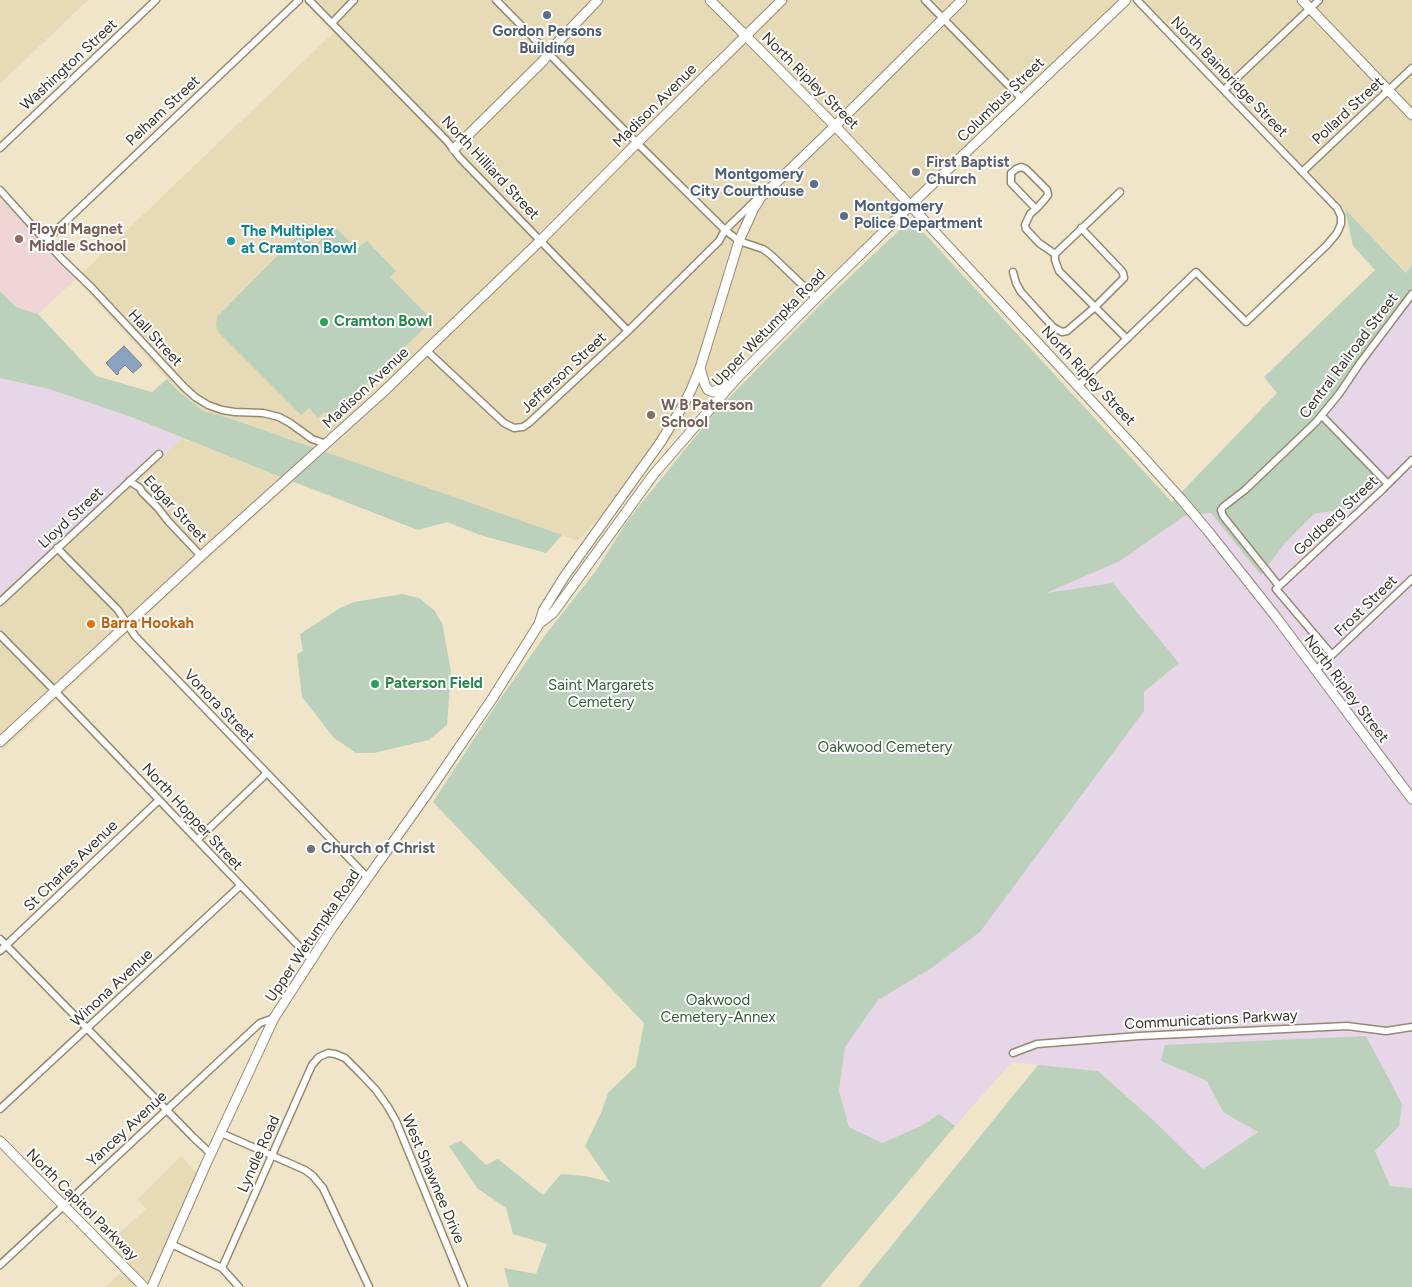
<!DOCTYPE html>
<style>
body{margin:0}
canvas{display:block;background:#f0e5c9}
</style>
<canvas width="1412" height="1287"></canvas>
<script>
const ctx = document.querySelector('canvas').getContext('2d');
ctx.lineJoin = 'round';
function fillPath(path, color) { ctx.fillStyle = color; ctx.fill(path, 'evenodd'); }
const poly = rows => new Path2D(rows.map(r => 'M' + r).join(''));
function stroke(path, color, width, dash) { ctx.strokeStyle = color; ctx.lineWidth = width; ctx.lineCap = dash ? 'butt' : 'round'; ctx.setLineDash(dash || []); ctx.stroke(path); }
function write(font, color, halo, rows, align = 'center') {
  ctx.font = font + ' Figtree,sans-serif'; ctx.lineWidth = 4; ctx.setLineDash([]); ctx.textBaseline = 'middle'; ctx.strokeStyle = halo; ctx.fillStyle = color; for (const [text, x, y, turn = 0] of rows) {
    ctx.save(); ctx.translate(x, y); ctx.rotate((+turn || 0) * Math.PI / 180); ctx.textAlign = isNaN(turn) ? turn : align; if (halo) ctx.strokeText(text, 0, 0); ctx.fillText(text, 0, 0); ctx.restore();
  }
}
const built = poly([
 [0,0,88,0,0,84],
 [302,0,1120,0,901,208,733,371,578,541,229,418,203,411,177,390,76,279,334,32],
 [1144,0,1412,0,1412,265,1407,273],
 [182,438,293,482,179,585,3,750,0,746,0,608],
 [181,1156,203,1180,156,1287,105,1287,122,1272,101,1250,146,1209,138,1199]
]);
const industrial = poly([
 [1412,289,1412,1188,1390,1186,1375,1151,1399,1126,1161,1061,1207,1081,1223,1112,1258,1132,1203,1169,1152,1119,1098,1071,1012,1062,955,1126,939,1114,921,1126,882,1143,849,1127,839,1091,845,1047,878,1000,933,967,980,932,1144,692,1179,663,1113,583,1043,594,1120,561,1184,516,1211,513,1261,575,1285,543,1314,514,1350,508,1316,417,1346,380],
 [0,378,49,389,134,418,182,438,0,608]
]);
const education = poly([
 [0,198,76,279,38,314,16,307,0,291]
]);
const green = poly([
 [1345,209,1406,273,1412,265,1412,289,1346,380,1316,417,1380,482,1350,508,1314,514,1285,543,1261,575,1211,513,1184,516,1120,561,1046,593,1113,583,1179,663,1144,692,1144,711,980,932,933,967,878,1000,845,1047,839,1091,849,1127,882,1143,921,1126,939,1114,955,1126,820,1287,509,1287,504,1268,536,1274,547,1244,513,1234,506,1208,477,1188,449,1146,461,1141,486,1165,498,1159,543,1195,561,1174,585,1176,610,1182,585,1146,601,1113,608,1093,636,1066,644,1023,433,802,498,702,546,634,595,572,628,520,716,411,821,304,911,219,1172,502,1277,393,1264,377,1375,270,1353,246],
 [334,226,357,249,367,241,396,271,390,277,427,315,430,313,435,318,330,418,324,412,318,418,309,408,301,415,219,333,216,326,217,317,301,232,315,246],
 [0,291,16,307,38,314,96,376,152,392,167,379,177,390,203,411,229,418,562,535,546,553,480,535,447,522,418,530,258,468,134,418,49,389,0,378],
 [402,594,419,598,434,610,442,623,451,671,447,725,429,740,374,753,356,753,334,738,302,697,297,654,303,651,300,634,340,608,354,602],
 [1366,1036,1402,1104,1399,1126,1375,1151,1390,1186,1412,1188,1412,1287,858,1287,1038,1065,1098,1071,1152,1119,1203,1169,1258,1132,1223,1112,1207,1081,1161,1061,1165,1045]
]);
const water = poly([
 [124,346,142,365,133,373,125,365,118,372,119,373,117,375,106,363,124,346]
]);
const minor = poly([
 [309,0,447,141,460,158,628,331],
 [496,0,637,143,725,230,739,241,763,249,771,255,816,298],
 [925,0,1022,99],
 [332,23,354,0],
 [1224,90,1319,0],
 [0,148,156,0],
 [1302,172,1412,68],
 [0,190,62,259,92,288,184,387,195,397,208,405,222,410,235,412,263,413,279,417,290,423,312,439,326,444],
 [1120,192,1055,254,1055,260,1059,271,1127,339],
 [1036,209,1011,183,1011,173,1016,169,1021,167,1026,169,1047,190,1048,195,1045,199,1036,209,1030,214,1025,225,1026,229,1039,243,1055,254],
 [45,241,299,0],
 [1013,272,1016,283,1021,292,1053,327,1062,332,1067,331,1095,307,1124,278,1123,273,1121,270,1081,228],
 [426,350,504,423,514,428,523,427,529,423,628,331,719,241,725,230,756,200],
 [1078,386,1196,272,1246,322,1327,245,1337,233,1341,224,1341,216,1337,208,1137,0],
 [1322,416,1388,484],
 [129,481,140,488,142,492,158,508,168,521,201,556],
 [57,548,118,610,135,636,368,878],
 [1279,586,1223,516,1221,510,1223,507,1245,490,1316,422,1339,394,1360,363,1412,294],
 [0,602,159,454],
 [0,635,55,691,312,960],
 [1332,655,1276,589,1382,490,1412,460],
 [1315,671,1412,579],
 [197,840,267,773],
 [0,939,193,1137,211,1154],
 [0,951,159,800],
 [1013,1053,1037,1044,1139,1036,1347,1026,1386,1031,1412,1027],
 [0,1109,240,886],
 [221,1133,305,1170,313,1176,323,1188,369,1287],
 [171,1244,222,1268,239,1287],
 [0,1265,260,1023,274,1018],
 [222,1268,312,1065,319,1057,328,1053,335,1054,345,1058,361,1074,376,1090,388,1107,396,1121,464,1287]
]);
const tertiary = poly([
 [710,0,746,36],
 [1302,0,1412,115],
 [454,149,543,61,556,44,598,0],
 [0,1141,144,1287]
]);
const secondary = poly([
 [746,36,835,126,911,206,1137,450,1181,499,1208,531,1276,617,1412,799],
 [700,368,705,385,708,390,713,392,729,383],
 [539,624,553,613,653,475,737,378,816,298,918,198,1126,0],
 [0,742,201,556,380,395,541,240,637,143,782,0],
 [152,1287,206,1164,274,1018,332,928,430,790,492,699,539,624,543,611,564,577,660,443,684,404,691,390,700,368,739,241,754,208,761,197,777,182,835,126,962,0]
]);
const markers = [
 [547,15,5,"#5c6f8a"],
 [916,172,5,"#6b7280"],
 [814,184,5,"#5c6f8a"],
 [844,216,5,"#5c6f8a"],
 [19,239,5,"#8d6e63"],
 [231,241,5,"#0f9aa8"],
 [324,322,5,"#2e9e5b"],
 [651,415,5,"#8d6e63"],
 [91,624,5,"#e8710a"],
 [375,684,5,"#2e9e5b"],
 [311,849,5,"#6b7280"]
];
const serviceNames = [
 ["Gordon Persons",547,32],
 ["Building",547,49],
 ["Montgomery",804,175,"right"],
 ["City Courthouse",804,192,"right"],
 ["Montgomery",854,207,"left"],
 ["Police Department",854,224,"left"]
];
const streetNames = [
 ["Washington Street",69,65,-43],
 ["North Bainbridge Street",1229,77,46],
 ["North Ripley Street",810,81,45],
 ["Columbus Street",1001,100,-44],
 ["Madison Avenue",655,106,-45],
 ["Pelham Street",163,111,-43],
 ["Pollard Street",1348,111,-43],
 ["North Hilliard Street",490,168,47],
 ["Upper Wetumpka Road",769,328,-46],
 ["Hall Street",155,338,47],
 ["Central Railroad Street",1349,356,-53],
 ["Jefferson Street",564,373,-43],
 ["North Ripley Street",1088,376,47],
 ["Madison Avenue",366,388,-43],
 ["Edgar Street",175,509,47],
 ["Goldberg Street",1336,516,-43],
 ["Lloyd Street",71,518,-43],
 ["Frost Street",1366,606,-44],
 ["North Ripley Street",1346,689,53],
 ["Vonora Street",219,706,46],
 ["North Hopper Street",192,817,47],
 ["St Charles Avenue",71,866,-44],
 ["Upper Wetumpka Road",313,936,-56],
 ["Winona Avenue",112,988,-43],
 ["Communications Parkway",1211,1020,-3],
 ["Yancey Avenue",127,1129,-43],
 ["Lyndle Road",259,1154,-66],
 ["West Shawnee Drive",433,1179,67],
 ["North Capitol Parkway",82,1205,45]
];
const worshipNames = [
 ["First Baptist",926,163],
 ["Church",926,180],
 ["Church of Christ",321,849]
];
const educationNames = [
 ["Floyd Magnet",29,230],
 ["Middle School",29,247],
 ["W B Paterson",661,406],
 ["School",661,423]
];
const cultureNames = [
 ["The Multiplex",241,232],
 ["at Cramton Bowl",241,249]
];
const leisureNames = [
 ["Cramton Bowl",334,322],
 ["Paterson Field",385,684]
];
const foodNames = [
 ["Barra Hookah",101,624]
];
const parkNames = [
 ["Saint Margarets",601,686],
 ["Cemetery",601,703],
 ["Oakwood Cemetery",885,748],
 ["Oakwood",718,1001],
 ["Cemetery-Annex",718,1018]
];
fillPath(built, '#e7dab7');
fillPath(industrial, '#e7d6e7');
fillPath(education, '#efd5d5');
fillPath(green, '#bbd1bb');
fillPath(water, '#8ba2c1');
stroke(water, '#728194', 1);
stroke(minor, '#948a71', 9);
stroke(tertiary, '#948a71', 11);
stroke(secondary, '#948a71', 11);
stroke(minor, '#fff', 6);
stroke(tertiary, '#fff', 9);
stroke(secondary, '#fff', 9);
for (const [x, y, r, color] of markers) { const dot = new Path2D(); dot.arc(x, y, r, 0, 2 * Math.PI); ctx.fillStyle = color; ctx.fill(dot); stroke(dot, '#fff', 2); }
write('bold 15px', '#4e5e75', '#fff', serviceNames);
write('15px', '#39352a', '#fff', streetNames);
write('bold 15px', '#5b616d', '#fff', worshipNames, 'left');
write('bold 15px', '#785e54', '#fff', educationNames, 'left');
write('bold 15px', '#0d838f', '#fff', cultureNames, 'left');
write('bold 15px', '#27864d', '#fff', leisureNames, 'left');
write('bold 15px', '#c56008', '#fff', foodNames, 'left');
write('15px', '#345e35', '#fff', parkNames);
</script>
